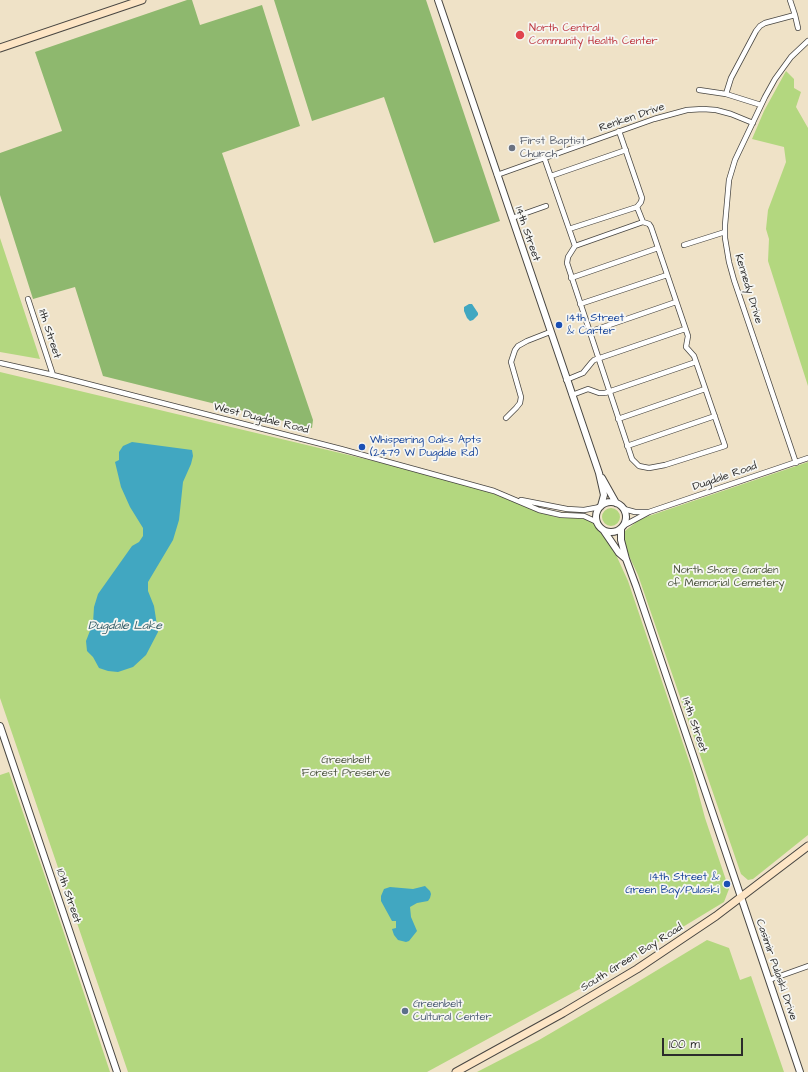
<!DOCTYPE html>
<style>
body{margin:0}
#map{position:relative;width:808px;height:1072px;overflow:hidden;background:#efe2c7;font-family:"Architects Daughter",sans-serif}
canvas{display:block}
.scale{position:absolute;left:662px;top:1038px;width:81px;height:18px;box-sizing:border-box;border:2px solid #2b2b2b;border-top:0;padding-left:5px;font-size:12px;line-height:14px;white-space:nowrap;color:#2b2b2b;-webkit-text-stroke:3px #f6f6f2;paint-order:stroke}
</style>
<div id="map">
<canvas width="808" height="1072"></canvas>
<div class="scale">100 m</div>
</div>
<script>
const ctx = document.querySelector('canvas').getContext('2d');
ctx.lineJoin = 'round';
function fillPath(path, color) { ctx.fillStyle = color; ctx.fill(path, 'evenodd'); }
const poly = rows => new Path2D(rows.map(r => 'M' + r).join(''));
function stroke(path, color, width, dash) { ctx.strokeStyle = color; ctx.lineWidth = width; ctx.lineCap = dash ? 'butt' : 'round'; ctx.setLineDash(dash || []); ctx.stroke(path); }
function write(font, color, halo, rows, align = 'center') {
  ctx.font = font + ' "Architects Daughter",sans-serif'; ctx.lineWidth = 3.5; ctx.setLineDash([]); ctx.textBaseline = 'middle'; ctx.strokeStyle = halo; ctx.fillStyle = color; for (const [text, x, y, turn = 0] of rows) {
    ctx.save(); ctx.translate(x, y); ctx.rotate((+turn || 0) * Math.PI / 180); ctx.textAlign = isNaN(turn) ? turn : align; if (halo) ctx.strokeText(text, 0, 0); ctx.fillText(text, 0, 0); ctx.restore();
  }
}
const green = poly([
 [786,71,794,79,794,88,801,92,796,107,808,128,808,386,768,261,769,239,766,229,768,210,786,162,784,147,752,139,764,111],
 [0,238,40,359,0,352],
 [0,372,462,482,555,517,589,519,595,525,612,546,628,581,693,773,705,818,729,889,724,902,587,985,427,1072,128,1072,0,698],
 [808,462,808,835,753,879,748,880,741,874,638,575,624,545,623,536,625,531,640,519],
 '602 517a9 9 0 1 1 18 0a9 9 0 1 1-18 0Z',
 [9,772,50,891,110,1072,0,1072,0,775],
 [707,940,729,948,740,980,751,976,784,1072,477,1072,539,1040,616,995]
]);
const forest = poly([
 [187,0,192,0,200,25,262,5,300,126,222,153,313,420,312,428,103,376,75,287,33,299,0,195,0,153,62,131,35,52],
 [274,0,426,0,500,221,434,243,384,97,312,121]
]);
const water = poly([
 [469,304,472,304,478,313,478,315,473,320,470,321,467,318,464,311,464,307],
 [132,442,192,450,193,456,191,464,183,482,179,520,173,540,148,582,148,591,154,606,158,632,146,655,133,667,118,672,108,671,99,668,93,657,87,651,86,641,93,623,94,607,98,594,132,546,139,542,143,536,143,528,130,507,121,487,115,462,119,460,119,452,123,446],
 [425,886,430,891,431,894,430,898,428,901,417,903,410,907,411,917,417,931,409,941,406,942,398,940,394,935,392,929,396,928,396,921,392,921,381,901,381,896,384,889,390,887,413,889]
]);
const minor = poly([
 [795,15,798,28],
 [699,90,726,94,761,105],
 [726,94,731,78,756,31,760,26,765,23,795,15,790,0],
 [619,131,642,198,641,202,637,207,643,222],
 [544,157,575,246],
 [497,175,654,119,687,110,703,109,716,110,731,114,753,123],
 [551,176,626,150],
 [512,218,546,206],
 [643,222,649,224,651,227,688,336,686,347,694,356,725,446,665,465,649,468,639,466,632,459,567,263,568,257,575,246,643,222],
 [569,229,637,207],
 [684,245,725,232],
 [571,278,658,248],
 [28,299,53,375],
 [580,304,667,275],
 [589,332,676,302],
 [0,363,53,375,341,449,494,491,539,510,561,515,584,516,597,522],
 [566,380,583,373,592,362,594,360,685,329],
 [572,395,588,389,599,393,605,393,696,362],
 [506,418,516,408,520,403,521,397,511,362,515,350,518,346,527,341,550,332],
 [618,419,705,389],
 [627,446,715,416],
 [796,463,734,280,729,262,725,238,725,225,729,180,735,160,765,97,775,79,791,57,808,41],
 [521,500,567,509,584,510,600,507],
 [624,509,635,512,649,512],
 [623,526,649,512,808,458],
 [769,980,808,966]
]);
const tertiary = poly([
 [438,0,599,473,604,495,601,506],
 [602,478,616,503],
 '596 517a15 15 0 1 1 30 0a15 15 0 1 1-30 0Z',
 [621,529,621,540,626,559,636,586,800,1072],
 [604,531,619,553,626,559],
 [0,726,117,1072]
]);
const secondary = poly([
 [0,48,142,0],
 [456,1072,563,1013,637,969,716,916,808,846]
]);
const markers = [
 [520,35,5,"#e0444e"],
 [512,148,4,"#6b7280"],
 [559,325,4,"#1a4fb4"],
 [362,447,4,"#1a4fb4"],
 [727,884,4,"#1a4fb4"],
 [405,1011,4,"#5c6f8a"]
];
const healthNames = [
 ["North Central",529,29],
 ["Community Health Center",529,42]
];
const streetNames = [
 ["Renken Drive",632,118,-19],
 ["14th Street",527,234,71],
 ["Kennedy Drive",748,289,73],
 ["11th Street",49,334,72],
 ["West Dugdale Road",261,419,14],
 ["Dugdale Road",725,477,-19],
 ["14th Street",694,725,71],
 ["10th Street",68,896,71],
 ["South Green Bay Road",632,958,-32],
 ["Casimir Pulaski Drive",776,970,71]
];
const worshipNames = [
 ["First Baptist",520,142],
 ["Church",520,155]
];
const transitNames = [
 ["14th Street",567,319],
 ["& Carter",567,332],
 ["Whispering Oaks Apts",370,441],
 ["(2479 W Dugdale Rd)",370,454],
 ["14th Street &",719,878,"right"],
 ["Green Bay/Pulaski",719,891,"right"]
];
const parkNames = [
 ["North Shore Garden",726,571],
 ["of Memorial Cemetery",726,584],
 ["Greenbelt",346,761],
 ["Forest Preserve",346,774]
];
const serviceNames = [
 ["Greenbelt",413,1005],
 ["Cultural Center",413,1018]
];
const waterNames = [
 ["Dugdale Lake",125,626]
];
fillPath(green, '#b3d77f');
fillPath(forest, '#8eb86e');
fillPath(water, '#41a7c1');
stroke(minor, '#484642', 6);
stroke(tertiary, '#484642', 8);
stroke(secondary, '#484642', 9);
stroke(minor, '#fff', 4.5);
stroke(tertiary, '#fff', 6);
stroke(secondary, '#fde5c5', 7);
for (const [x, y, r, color] of markers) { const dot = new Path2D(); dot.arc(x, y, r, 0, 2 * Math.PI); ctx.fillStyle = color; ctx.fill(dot); stroke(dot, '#f6f6f2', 1.5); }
write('11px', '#be3a42', '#f6f6f2', healthNames, 'left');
write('11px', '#2b2b2b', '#f6f6f2', streetNames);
write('11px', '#5b616d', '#f6f6f2', worshipNames, 'left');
write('11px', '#164399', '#f6f6f2', transitNames, 'left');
write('11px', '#4d5640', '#f6f6f2', parkNames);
write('11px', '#4e5e75', '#f6f6f2', serviceNames, 'left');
write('italic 12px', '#345d67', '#f6f6f2', waterNames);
</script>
